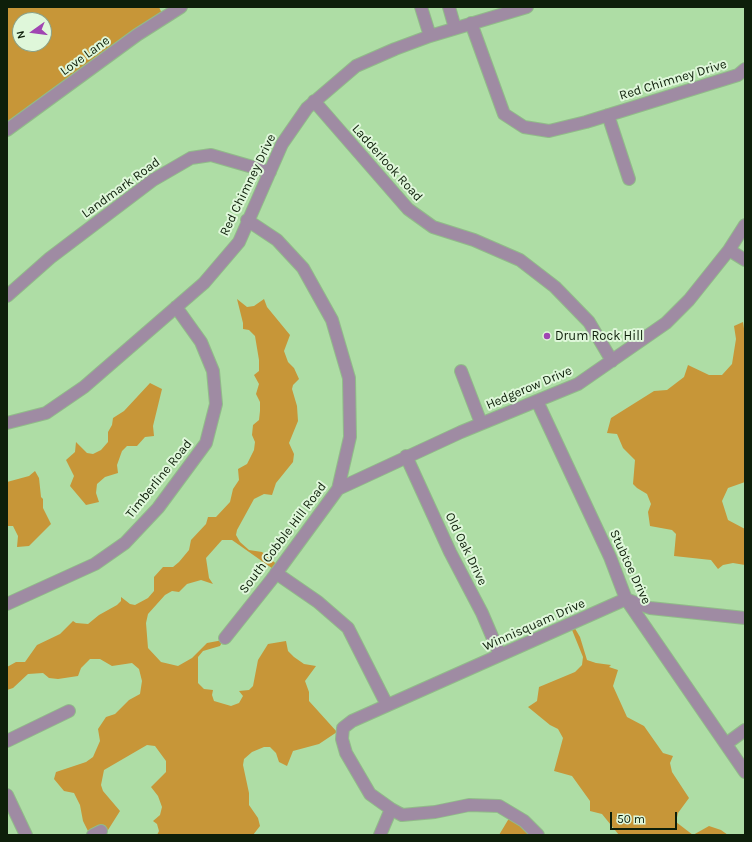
<!DOCTYPE html>
<style>
body{margin:0}
#map{position:relative;width:752px;height:842px;overflow:hidden;background:#aedda5;font-family:Karla,sans-serif}
canvas{display:block}
.frame{position:absolute;inset:0;border:8px solid #0e1f0a;pointer-events:none}
.north{position:absolute;left:12px;top:12px;width:40px;height:40px;box-sizing:border-box;background:#dff7da;border:1px solid #8ba187;border-radius:50%;rotate:256deg;font-size:11px;font-weight:700;line-height:16px;text-align:center;color:#0e1f0a}
.north::after{content:'';display:block;margin:auto;width:14px;height:18px;background:#a046b2;clip-path:polygon(50% 0,100% 100%,50% 72%,0 100%)}
.scale{position:absolute;left:610px;top:812px;width:67px;height:18px;box-sizing:border-box;border:2px solid #0e1f0a;border-top:0;padding-left:5px;font-size:12px;line-height:14px;white-space:nowrap;color:#0e1f0a;-webkit-text-stroke:3px #dff7da;paint-order:stroke}
</style>
<div id="map">
<canvas width="752" height="842"></canvas>
<div class="frame"></div>
<div class="north">N</div>
<div class="scale">50 m</div>
</div>
<script>
const ctx = document.querySelector('canvas').getContext('2d');
ctx.lineJoin = 'round';
function fillPath(path, color) { ctx.fillStyle = color; ctx.fill(path, 'evenodd'); }
const poly = rows => new Path2D(rows.map(r => 'M' + r).join(''));
function stroke(path, color, width, dash) { ctx.strokeStyle = color; ctx.lineWidth = width; ctx.lineCap = dash ? 'butt' : 'round'; ctx.setLineDash(dash || []); ctx.stroke(path); }
function write(font, color, halo, rows, align = 'center') {
  ctx.font = font + ' Karla,sans-serif'; ctx.lineWidth = 4; ctx.setLineDash([]); ctx.textBaseline = 'middle'; ctx.strokeStyle = halo; ctx.fillStyle = color; for (const [text, x, y, turn = 0] of rows) {
    ctx.save(); ctx.translate(x, y); ctx.rotate((+turn || 0) * Math.PI / 180); ctx.textAlign = isNaN(turn) ? turn : align; if (halo) ctx.strokeText(text, 0, 0); ctx.fillText(text, 0, 0); ctx.restore();
  }
}
const green = poly([
 [7,7,159,7,164,18,7,130],
 [20,20,44,20,44,44,20,44],
 [237,299,247,307,254,306,264,299,267,307,290,335,284,351,288,362,294,368,299,379,293,385,292,389,297,406,298,421,289,443,294,454,293,462,276,483,272,495,264,494,254,499,237,530,236,535,240,542,249,550,262,552,280,567,276,571,232,540,222,540,206,558,209,578,213,584,201,580,187,584,179,592,172,591,165,595,148,614,146,623,148,648,161,662,178,666,192,658,207,643,223,640,220,646,203,651,198,657,198,683,204,689,213,690,212,695,214,701,231,706,239,703,243,696,239,691,249,690,253,686,258,660,268,644,286,641,288,651,294,657,304,664,316,666,305,681,309,692,309,701,337,732,319,744,293,751,287,766,279,762,276,753,270,747,264,747,252,752,244,759,243,765,249,793,249,805,258,818,260,826,253,835,157,835,159,831,157,824,153,821,160,815,162,807,158,796,151,787,166,772,166,761,155,746,147,745,104,770,101,785,103,791,120,811,108,830,90,835,83,821,80,805,74,793,64,791,54,779,56,772,86,762,93,757,100,741,98,729,106,717,115,714,129,700,140,694,142,681,139,669,132,663,112,666,100,659,90,659,81,668,78,676,58,679,49,678,43,673,28,674,13,688,7,690,7,667,16,662,25,662,37,645,60,634,73,621,76,623,88,624,99,615,117,605,121,601,121,597,130,604,135,605,148,598,154,591,154,577,163,567,173,567,179,562,189,550,191,540,206,524,208,517,216,517,230,502,233,489,239,480,238,469,247,464,254,450,255,442,252,435,253,425,259,420,260,411,260,402,256,394,259,384,254,375,259,371,259,360,255,336,249,330,243,329,243,323],
 [743,322,745,335,745,482,728,488,722,501,728,520,745,529,745,565,733,563,723,565,718,569,711,560,674,556,676,534,672,530,650,526,648,512,651,504,647,494,637,488,633,484,635,460,623,448,617,434,607,433,611,418,654,391,667,390,684,377,688,365,709,375,722,375,732,364,736,339,734,326],
 [150,383,162,389,153,426,154,436,145,437,137,446,127,446,122,451,117,465,118,473,105,477,97,484,96,493,99,502,86,505,70,486,74,476,66,460,75,452,76,442,87,453,93,454,101,450,108,442,108,432,112,425,113,418,124,411],
 [35,471,39,478,41,497,43,499,43,508,51,524,29,546,17,547,18,536,13,526,7,526,7,482,29,476],
 [570,625,573,625,580,637,587,660,596,663,611,665,609,667,618,670,613,686,627,717,644,726,663,753,673,756,670,763,672,772,689,798,678,813,676,822,693,835,709,826,721,830,728,835,619,835,602,814,590,811,590,801,572,776,554,771,563,738,558,729,550,725,528,707,537,701,539,687,575,672,582,665,583,657],
 [511,815,536,835,499,835]
]);
const minor = poly([
 [421,7,430,36],
 [449,7,455,28],
 [471,23,504,114,524,127,549,131,586,122,738,75,745,69],
 [314,101,408,209,433,227,474,240,520,260,555,287,589,322,612,361],
 [608,115,629,179],
 [7,130,137,35,181,7],
 [729,250,745,260],
 [7,296,50,258,153,180,191,158,211,155,270,172],
 [461,371,481,423],
 [537,401,610,557,626,599,745,772],
 [7,423,46,413,84,387,204,283,239,242,282,144,307,108,356,66,395,49,430,36,527,7],
 [406,456,450,552,482,613,500,655],
 [338,489,461,432,578,384,666,323,689,300,729,250,745,225],
 [276,573,318,602,348,628,387,705],
 [7,604,95,564,125,543,158,508,206,443,216,404,213,371,201,342,176,307],
 [225,638,272,579,338,489,350,437,349,378,332,320,303,268,277,240,247,220],
 [7,741,69,711],
 [726,744,745,730],
 [7,795,26,835],
 [93,835,101,831],
 [380,835,391,809],
 [538,835,524,821,499,806,469,805,435,812,402,815,391,809,370,794,346,753,342,739,343,728,352,721,626,599,650,608,745,618]
]);
const markers = [
 [547,336,4,"#a046b2"]
];
const streetNames = [
 ["Love Lane",85,56,-36],
 ["Red Chimney Drive",673,80,-17],
 ["Ladderlook Road",387,163,48],
 ["Red Chimney Drive",248,185,-64],
 ["Landmark Road",121,188,-36],
 ["Hedgerow Drive",529,388,-23],
 ["Timberline Road",159,479,-51],
 ["South Cobble Hill Road",283,538,-53],
 ["Old Oak Drive",466,549,64],
 ["Stubtoe Drive",630,567,65],
 ["Winnisquam Drive",534,625,-24]
];
const poiNames = [
 ["Drum Rock Hill",555,336]
];
fillPath(green, '#c79638');
stroke(minor, '#91bb89', 14);
stroke(minor, '#9f8ba3', 12);
for (const [x, y, r, color] of markers) { const dot = new Path2D(); dot.arc(x, y, r, 0, 2 * Math.PI); ctx.fillStyle = color; ctx.fill(dot); stroke(dot, '#dff7da', 1.5); }
write('13px', '#0e1f0a', '#dff7da', streetNames);
write('13px', '#0e1f0a', '#dff7da', poiNames, 'left');
</script>
